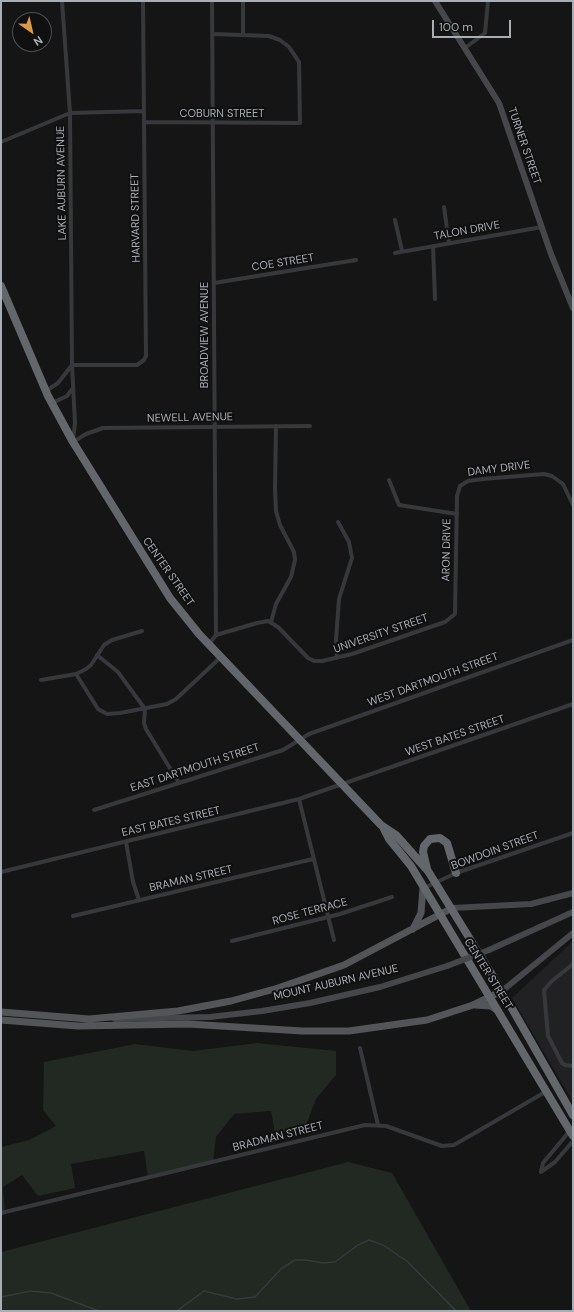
<!DOCTYPE html>
<style>
body{margin:0}
#map{position:relative;width:574px;height:1312px;overflow:hidden;background:#151516;font-family:"DM Sans",sans-serif}
canvas{display:block}
.frame{position:absolute;inset:0;border:2px solid #a8aeb5;pointer-events:none}
.north{position:absolute;left:12px;top:12px;width:40px;height:40px;box-sizing:border-box;background:#101011;border:1px solid #4d4f53;border-radius:50%;rotate:146deg;font-size:11px;font-weight:700;line-height:16px;text-align:center;color:#a8aeb5}
.north::after{content:'';display:block;margin:auto;width:14px;height:18px;background:#db9948;clip-path:polygon(50% 0,100% 100%,50% 72%,0 100%)}
.scale{position:absolute;left:432px;top:20px;width:79px;height:18px;box-sizing:border-box;border:2px solid #a8aeb5;border-top:0;padding-left:5px;font-size:12px;line-height:14px;white-space:nowrap;color:#a8aeb5;-webkit-text-stroke:3px #101011;paint-order:stroke}
</style>
<div id="map">
<canvas width="574" height="1312"></canvas>
<div class="frame"></div>
<div class="north">N</div>
<div class="scale">100 m</div>
</div>
<script>
const ctx = document.querySelector('canvas').getContext('2d');
ctx.lineJoin = 'round';
function fillPath(path, color) { ctx.fillStyle = color; ctx.fill(path, 'evenodd'); }
const poly = rows => new Path2D(rows.map(r => 'M' + r).join(''));
function stroke(path, color, width, dash) { ctx.strokeStyle = color; ctx.lineWidth = width; ctx.lineCap = dash ? 'butt' : 'round'; ctx.setLineDash(dash || []); ctx.stroke(path); }
function write(font, color, halo, rows, align = 'center') {
  ctx.font = font + ' "DM Sans",sans-serif'; ctx.lineWidth = 4; ctx.setLineDash([]); ctx.textBaseline = 'middle'; ctx.strokeStyle = halo; ctx.fillStyle = color; for (const [text, x, y, turn = 0] of rows) {
    ctx.save(); ctx.translate(x, y); ctx.rotate((+turn || 0) * Math.PI / 180); ctx.textAlign = isNaN(turn) ? turn : align; if (halo) ctx.strokeText(text, 0, 0); ctx.fillText(text, 0, 0); ctx.restore();
  }
}
const built = poly([
 [573,941,573,1102,512,998]
]);
const green = poly([
 [257,1043,336,1051,336,1075,316,1099,305,1128,275,1134,271,1111,234,1114,216,1137,213,1162,148,1177,144,1151,71,1164,75,1188,38,1196,22,1175,3,1187,5,1212,1,1213,1,1147,29,1140,56,1126,43,1110,44,1062,135,1044,193,1051],
 [348,1162,392,1173,471,1311,1,1311,1,1252]
]);
const stream = poly([
 [1,1297,31,1291,51,1293,99,1311],
 [177,1311,204,1291,237,1299,255,1297,282,1268,295,1260,306,1260,323,1263,335,1262,358,1245,369,1240,383,1245,408,1262,456,1311]
]);
const street = poly([
 [62,1,70,113,72,365,75,423,73,440],
 [212,1,216,635],
 [243,35,243,1],
 [465,48,485,33,488,1],
 [144,122,300,123,299,62,289,47,280,40,269,36,213,34],
 [1,142,70,113,144,111],
 [444,207,449,243],
 [395,220,402,251],
 [433,246,435,299],
 [395,253,542,227],
 [214,283,356,260],
 [72,365,137,365,144,360,146,356,143,1],
 [46,391,58,383,72,365],
 [52,403,67,396,73,388],
 [73,442,86,434,103,428,310,426],
 [389,480,399,505,457,514],
 [271,622,276,604,291,577,295,560,294,552,280,525,276,511,275,489,276,426],
 [209,644,216,635,257,623,268,621,278,627,308,658,314,661,322,661,352,654,445,622,455,614,457,496,460,486,468,481,483,479,544,474,552,476,563,484,573,505],
 [97,655,118,672,145,709,144,723,146,729,179,783],
 [337,658,336,640,339,599,352,558,349,542,338,522],
 [76,674,98,709,107,714,120,713,167,704,176,699,221,657],
 [41,680,76,674,86,669,91,665,104,645,112,640,142,631],
 [299,799,334,940],
 [94,810,283,750,309,734,573,640],
 [126,842,133,882,139,900],
 [1,872,299,799,573,704],
 [424,888,456,873,573,833],
 [73,916,313,859],
 [232,941,340,914,392,897],
 [573,964,552,981,544,990,548,1036,562,1063,565,1065,573,1066],
 [360,1048,378,1125],
 [541,1172,543,1163,573,1127],
 [541,1172,555,1162,573,1141],
 [1,1213,365,1125,386,1126,442,1146,454,1145,547,1091]
]);
const secondary = poly([
 [435,1,499,103,551,254,573,308],
 [452,908,531,904,573,893],
 [489,950,573,912],
 [502,991,573,933],
 [115,1019,210,1017,262,1011,310,1003,380,987,447,966]
]);
const primary = poly([
 [413,929,421,913,423,888],
 [475,1005,491,1006,497,1010],
 [1,1012,89,1019,178,1011,231,1001,278,988,344,965,452,908],
 [1,1020,78,1026,188,1024,302,1031,349,1031,427,1020,473,1005,502,991]
]);
const highway = poly([
 [1,286,48,396,73,442,170,598,199,634,381,825,396,835,428,871,502,991,573,1115],
 [383,827,389,839,411,866,573,1136],
 [427,869,423,852,424,846,430,839,440,838,447,843,456,873]
]);
const secondaryBridge = poly([
 [447,966,489,950]
]);
const streetNames = [
 ["COBURN STREET",222,114],
 ["TURNER STREET",524,146,71],
 ["LAKE AUBURN AVENUE",62,183,-91],
 ["HARVARD STREET",136,218,-91],
 ["TALON DRIVE",467,231,-10],
 ["COE STREET",283,263,-9],
 ["BROADVIEW AVENUE",205,335,-90],
 ["NEWELL AVENUE",190,418,-1],
 ["DAMY DRIVE",499,469,-7],
 ["ARON DRIVE",447,550,-89],
 ["CENTER STREET",168,572,55],
 ["UNIVERSITY STREET",381,634,-19],
 ["WEST DARTMOUTH STREET",433,680,-20],
 ["WEST BATES STREET",455,736,-19],
 ["EAST DARTMOUTH STREET",195,768,-18],
 ["EAST BATES STREET",171,822,-13],
 ["BOWDOIN STREET",495,851,-20],
 ["BRAMAN STREET",191,879,-13],
 ["ROSE TERRACE",310,912,-15],
 ["CENTER STREET",488,974,58],
 ["MOUNT AUBURN AVENUE",336,983,-13],
 ["BRADMAN STREET",278,1137,-14]
];
fillPath(built, '#212123');
fillPath(green, '#222822');
stroke(stream, '#323b3f', 1.5);
stroke(street, '#36383b', 4);
stroke(secondary, '#45474b', 6);
stroke(primary, '#535559', 7);
stroke(highway, '#63666b', 8);
stroke(secondaryBridge, '#45474b', 6);
write('11px', '#a8aeb5', '#101011', streetNames);
</script>
